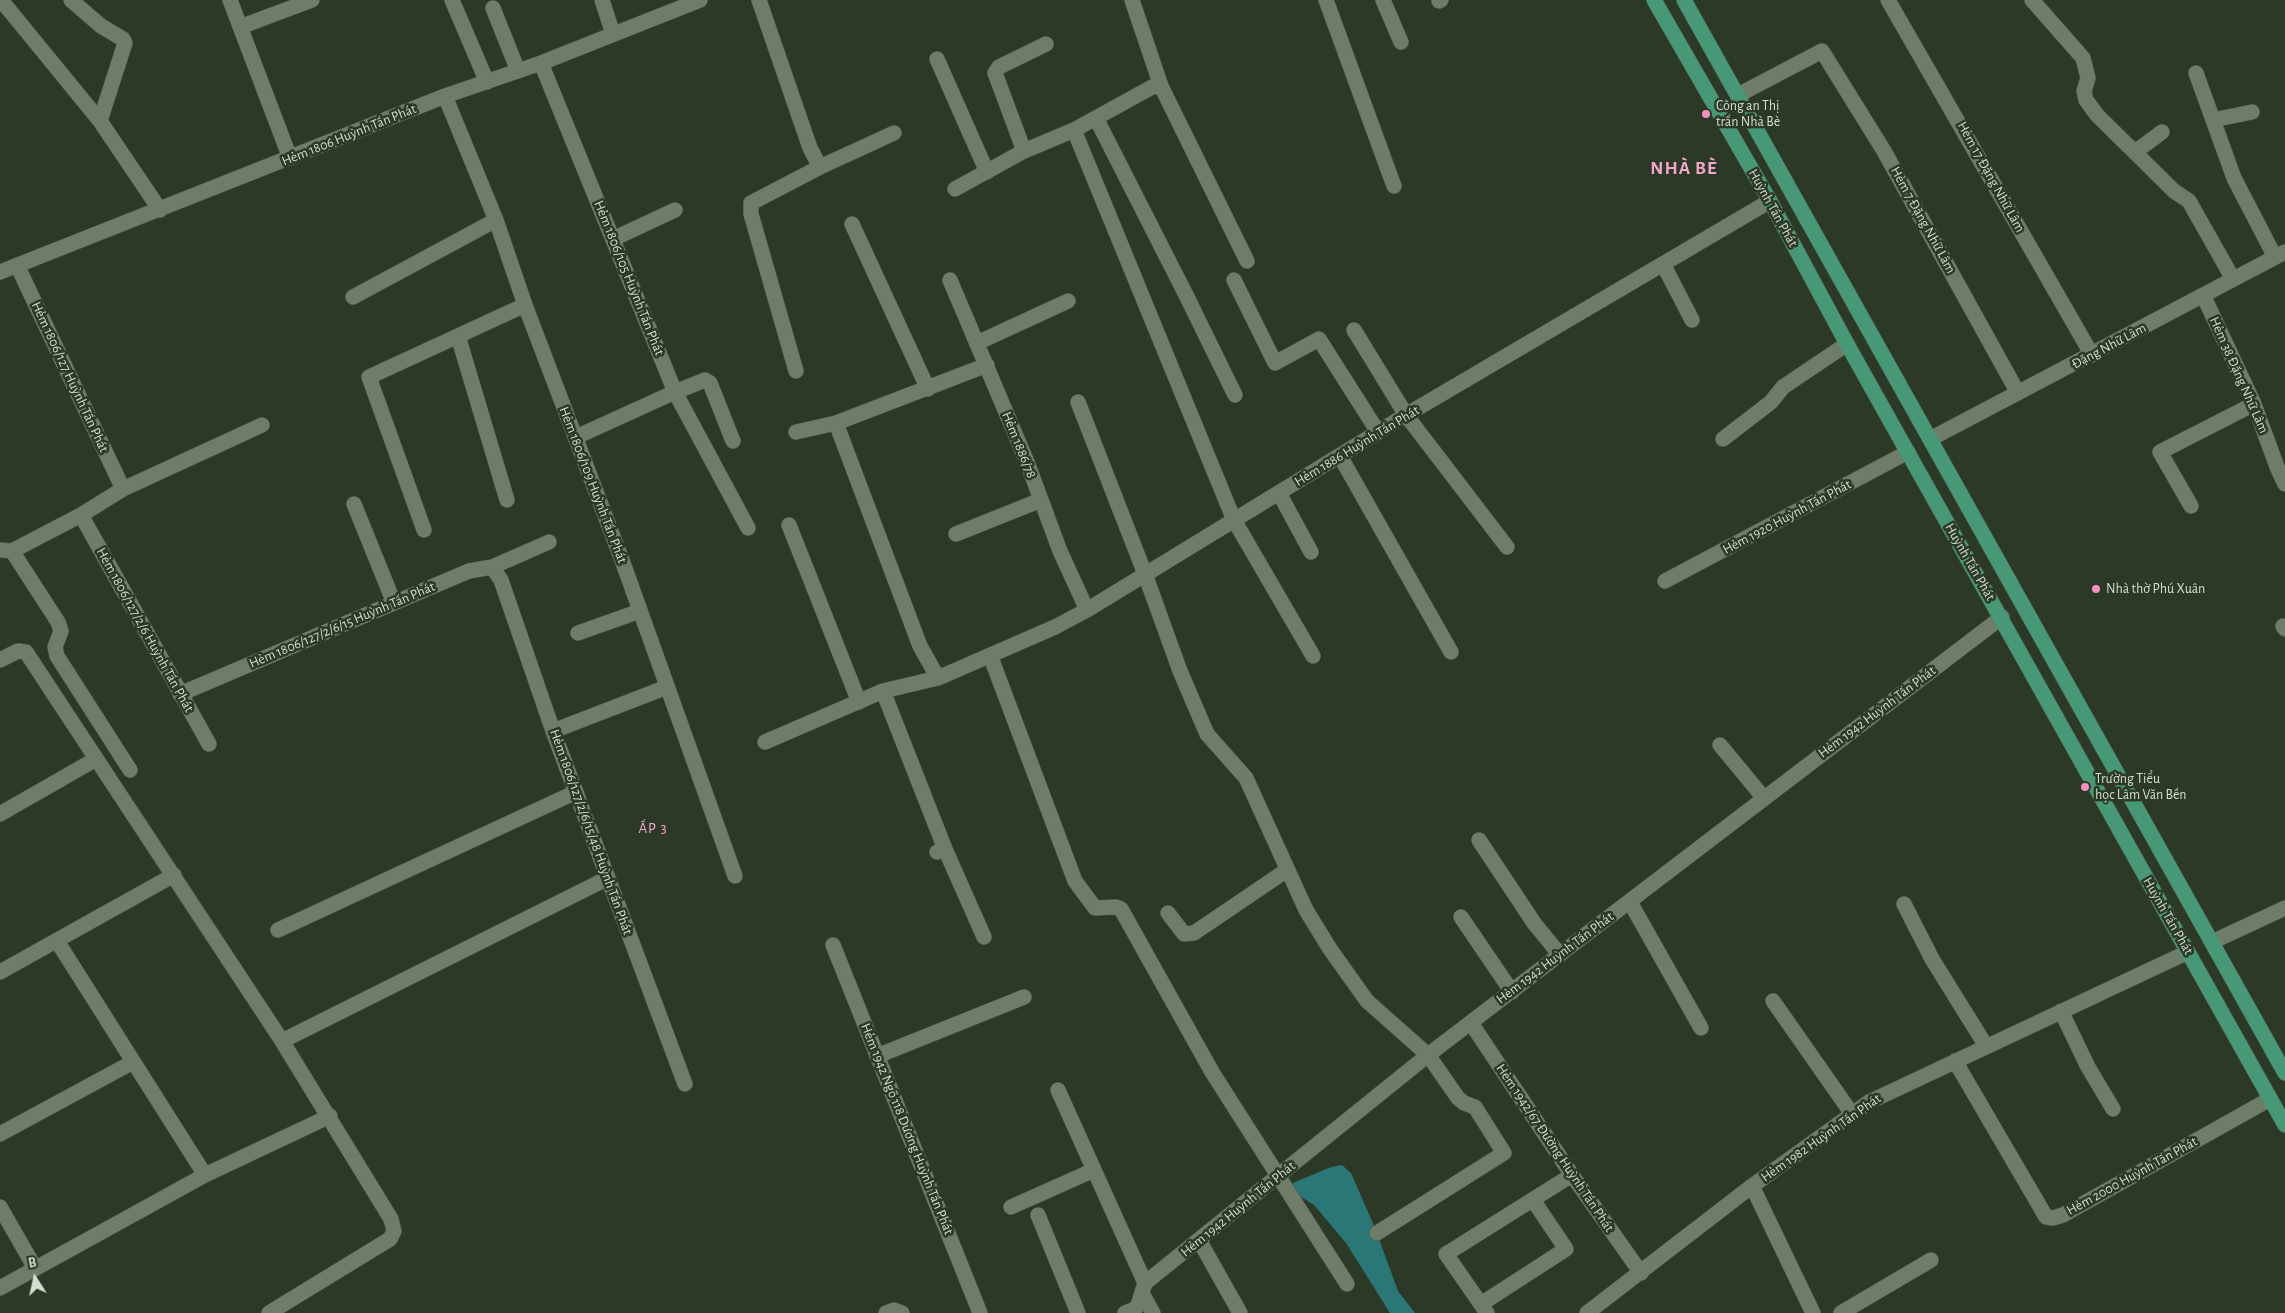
<!DOCTYPE html>
<meta charset="utf-8">
<style>
body{margin:0}
#map{position:relative;width:2285px;height:1313px;overflow:hidden;background:#2c3927;font-family:"Alegreya Sans",sans-serif}
canvas{display:block}
.north{position:absolute;left:10px;top:1253px;width:50px;height:50px;-webkit-text-stroke:4px #2c3927;paint-order:stroke;rotate:350deg;font-size:14px;font-weight:700;line-height:20px;text-align:center;color:#d5ddd2}
.north::after{content:'';display:block;margin:auto;width:18px;height:22px;background:#d5ddd2;clip-path:polygon(50% 0,100% 100%,50% 72%,0 100%)}
</style>
<div id="map">
<canvas width="2285" height="1313"></canvas>
<div class="north">B</div>
</div>
<script>
const ctx = document.querySelector('canvas').getContext('2d');
ctx.lineJoin = 'round';
function fillPath(path, color) { ctx.fillStyle = color; ctx.fill(path, 'evenodd'); }
const poly = rows => new Path2D(rows.map(r => 'M' + r).join(''));
function stroke(path, color, width, dash) { ctx.strokeStyle = color; ctx.lineWidth = width; ctx.lineCap = dash ? 'butt' : 'round'; ctx.setLineDash(dash || []); ctx.stroke(path); }
function write(font, color, halo, rows, align = 'center') {
  ctx.font = font + ' "Alegreya Sans",sans-serif'; ctx.lineWidth = 5; ctx.setLineDash([]); ctx.textBaseline = 'middle'; ctx.strokeStyle = halo; ctx.fillStyle = color; for (const [text, x, y, turn = 0] of rows) {
    ctx.save(); ctx.translate(x, y); ctx.rotate((+turn || 0) * Math.PI / 180); ctx.textAlign = isNaN(turn) ? turn : align; if (halo) ctx.strokeText(text, 0, 0); ctx.fillText(text, 0, 0); ctx.restore();
  }
}
const water = poly([
 [1342,1165,1351,1173,1375,1228,1398,1291,1415,1313,1390,1313,1346,1243,1314,1205,1293,1192,1293,1183,1331,1167]
]);
const minor = poly([
 [1,0,100,121,160,210],
 [71,0,101,26,123,39,125,43,100,121],
 [230,0,290,158],
 [452,0,487,82],
 [602,0,613,34],
 [759,0,810,148,820,167],
 [1132,0,1161,86],
 [1326,0,1394,186],
 [1383,0,1401,42],
 [1888,0,2092,355],
 [2032,0,2083,58,2088,78,2084,91,2086,100,2097,115,2174,191,2189,201,2233,279],
 [1439,1,1441,0],
 [493,8,518,71],
 [240,27,312,0],
 [937,59,987,172],
 [541,63,675,392,576,437],
 [2196,73,2234,178,2275,257],
 [1738,95,1822,51,1884,151,2018,393],
 [445,96,496,220,525,305,622,560,735,876],
 [1096,118,1186,295,1235,395],
 [2213,120,2252,112],
 [1074,130,1234,520,1313,656],
 [1024,151,995,73,999,67,1046,44],
 [2135,152,2162,132],
 [955,189,1024,151,1074,130,1152,87,1161,86,1247,261],
 [852,224,928,389],
 [613,239,675,210],
 [1663,264,1692,320],
 [17,265,123,489],
 [0,272,445,96,541,63,700,0],
 [950,280,1027,462,1060,551,1087,610],
 [1234,280,1275,363,1319,339,1378,432],
 [2203,295,2254,404,2277,467,2285,484],
 [353,297,496,220],
 [1354,330,1406,415,1507,547],
 [458,336,507,500],
 [977,343,1068,301],
 [796,371,751,214,751,203,820,167,894,133],
 [1078,402,1145,574,1180,671,1207,734,1246,778,1306,910,1330,949,1367,1001,1428,1055,1458,1098,1464,1103,1475,1107,1504,1153,1377,1233],
 [836,423,920,646,938,678],
 [796,432,836,423,987,365],
 [1932,438,2285,252],
 [1723,439,1771,402,1783,387,1847,344],
 [733,441,710,383,705,380,675,392,748,528],
 [1340,456,1451,652],
 [1279,493,1311,552],
 [354,504,394,603],
 [2191,506,2160,452,2254,404],
 [81,515,209,744],
 [789,525,859,702],
 [424,530,369,377,525,305],
 [956,534,1041,500],
 [0,550,12,551,58,622,61,631,55,647,57,656,130,770],
 [12,551,81,515,123,489,262,425],
 [492,567,549,542],
 [1665,581,1908,452],
 [2283,626,2285,629],
 [578,633,640,611],
 [990,655,1075,881,1095,908,1116,907,1121,909,1212,1072,1347,1284],
 [0,660,18,651,26,652,282,1041,391,1219,394,1231,390,1239,269,1313],
 [883,691,945,849,937,852],
 [180,694,469,571,492,567,501,580,553,731,685,1084],
 [553,731,667,687],
 [765,742,883,691,938,678,1055,627,1087,610,1406,415,1770,201],
 [1720,745,1763,797],
 [0,814,96,759],
 [1479,840,1534,923,1560,955],
 [945,849,984,937],
 [1630,902,1701,1028],
 [1904,904,1932,959,1986,1046],
 [1168,913,1184,934,1194,933,1287,870],
 [1461,917,1512,992],
 [278,930,576,792],
 [57,941,205,1175],
 [2212,942,2285,908],
 [833,945,980,1313],
 [0,972,174,875],
 [1773,1001,1852,1114],
 [2061,1011,2088,1067,2113,1109],
 [1471,1023,1572,1175,1641,1273],
 [282,1041,608,878],
 [877,1056,1024,997],
 [1955,1061,2046,1217,2053,1218,2063,1215,2270,1099],
 [1058,1090,1145,1283],
 [0,1134,133,1062],
 [1752,1186,1813,1313],
 [0,1207,35,1268],
 [1011,1207,1094,1170],
 [1038,1215,1078,1313],
 [1199,1240,1240,1313],
 [0,1288,205,1175,330,1116],
 [1142,1293,1153,1313],
 [1481,1304,1566,1249,1533,1200],
 [886,1313,894,1310,902,1313],
 [1125,1313,1135,1309,1138,1305,1145,1283,1428,1055,2002,617],
 [1487,1313,1446,1254,1572,1175],
 [1587,1313,1752,1186,1869,1102,2188,952],
 [1841,1313,1931,1260]
]);
const major = poly([
 [1654,0,1770,201,1847,344,2285,1125],
 [1684,0,2285,1073]
]);
const markers = [
 [1706,114,5,"#fb8fc5"],
 [2096,589,5,"#fb8fc5"],
 [2085,787,5,"#fb8fc5"]
];
const poiNames = [
 ["Công an Thị",1716,106],
 ["trấn Nhà Bè",1716,122],
 ["Nhà thờ Phú Xuân",2106,589],
 ["Trường Tiểu",2095,779],
 ["học Lâm Văn Bền",2095,795]
];
const streetNames = [
 ["Hẻm 1806 Huỳnh Tấn Phát",349,135,-22],
 ["Hẻm 17 Đặng Nhữ Lâm",1991,177,61],
 ["Huỳnh Tấn Phát",1773,208,61],
 ["Hẻm 7 Đặng Nhữ Lâm",1923,220,61],
 ["Hẻm 1806/105 Huỳnh Tấn Phát",629,278,68],
 ["Đặng Nhữ Lâm",2109,346,-28],
 ["Hẻm 38 Đặng Nhữ Lâm",2239,375,66],
 ["Hẻm 1806/127 Huỳnh Tấn Phát",70,377,65],
 ["Hẻm 1886/78",1019,445,68],
 ["Hẻm 1886 Huỳnh Tấn Phát",1357,446,-31],
 ["Hẻm 1806/109 Huỳnh Tấn Phát",593,485,69],
 ["Hẻm 1920 Huỳnh Tấn Phát",1787,517,-28],
 ["Huỳnh Tấn Phát",1970,562,60],
 ["Hẻm 1806/127/2/6/15 Huỳnh Tấn Phát",342,625,-23],
 ["Hẻm 1806/127/2/6 Huỳnh Tấn Phát",145,630,61],
 ["Hẻm 1942 Huỳnh Tấn Phát",1877,712,-37],
 ["Hẻm 1806/127/2/6/15/48 Huỳnh Tấn Phát",591,832,70],
 ["Huỳnh Tấn Phát",2168,916,60],
 ["Hẻm 1942 Huỳnh Tấn Phát",1555,958,-37],
 ["Hẻm 1942 Ngõ 118 Dương Huỳnh Tấn Phát",907,1129,68],
 ["Hẻm 1982 Huỳnh Tấn Phát",1821,1138,-35],
 ["Hẻm 1942/67 Đường Huỳnh Tấn Phát",1555,1148,56],
 ["Hẻm 2000 Huỳnh Tấn Phát",2132,1176,-29],
 ["Hẻm 1942 Huỳnh Tấn Phát",1238,1209,-39]
];
const neighbourhoodNames = [
 ["ẤP 3",653,828]
];
const districtNames = [
 ["NHÀ BÈ",1684,168]
];
fillPath(water, '#2a7778');
stroke(minor, '#4a5546', 16);
stroke(major, '#4a5546', 16);
stroke(minor, '#6e7c68', 15);
stroke(major, '#469877', 15);
for (const [x, y, r, color] of markers) { const dot = new Path2D(); dot.arc(x, y, r, 0, 2 * Math.PI); ctx.fillStyle = color; ctx.fill(dot); stroke(dot, '#2c3927', 2); }
write('14px', '#d5ddd2', '#2c3927', poiNames, 'left');
write('14px', '#d5ddd2', '#2c3927', streetNames);
ctx.letterSpacing = '1px';
write('15px', '#f2a6ca', '#2c3927', neighbourhoodNames);
ctx.letterSpacing = '0px';
ctx.letterSpacing = '1px';
write('bold 19px', '#f2a6ca', '#2c3927', districtNames);
ctx.letterSpacing = '0px';
</script>
